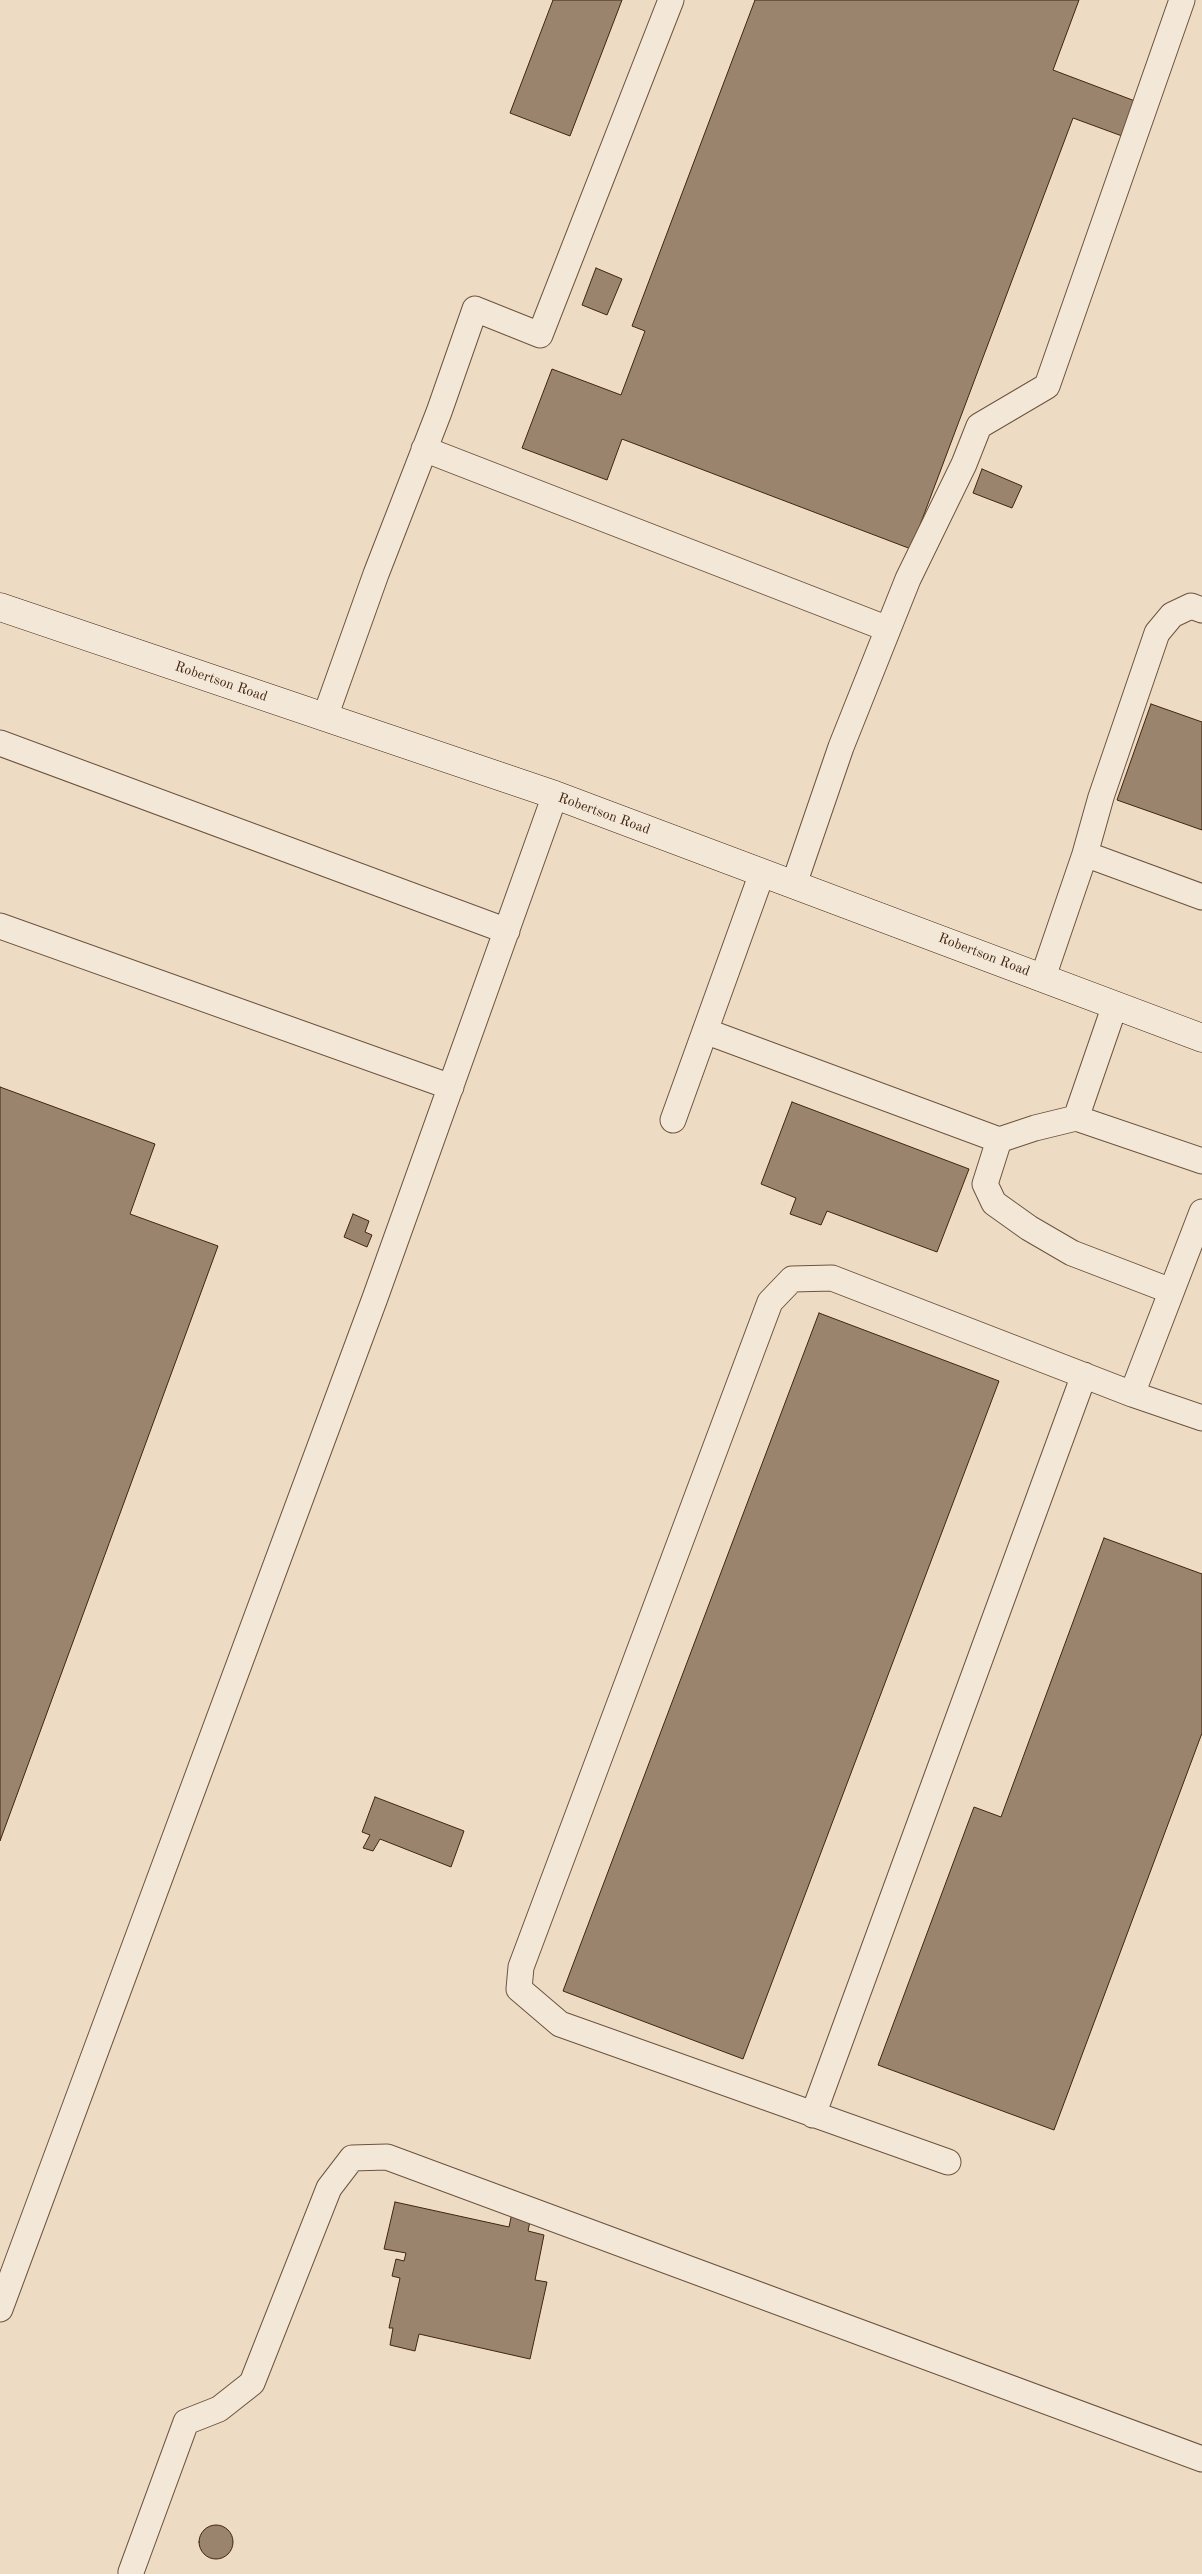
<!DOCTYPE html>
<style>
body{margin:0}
canvas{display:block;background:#eddcc3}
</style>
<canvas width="1202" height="2574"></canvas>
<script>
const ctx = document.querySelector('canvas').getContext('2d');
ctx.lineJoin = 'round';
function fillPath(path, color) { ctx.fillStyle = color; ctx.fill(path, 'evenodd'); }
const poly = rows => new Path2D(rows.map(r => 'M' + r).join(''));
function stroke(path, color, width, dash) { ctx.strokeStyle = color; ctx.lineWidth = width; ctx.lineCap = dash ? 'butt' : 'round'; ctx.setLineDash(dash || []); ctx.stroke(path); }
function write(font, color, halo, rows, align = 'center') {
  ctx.font = font + ' "Old Standard TT",serif'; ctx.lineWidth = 4; ctx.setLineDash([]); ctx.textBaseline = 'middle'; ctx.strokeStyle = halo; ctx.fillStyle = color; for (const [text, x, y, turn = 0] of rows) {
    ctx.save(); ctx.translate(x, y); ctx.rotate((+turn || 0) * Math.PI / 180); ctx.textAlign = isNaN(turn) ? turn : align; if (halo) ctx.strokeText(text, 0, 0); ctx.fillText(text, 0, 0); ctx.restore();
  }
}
const building = poly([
 [553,0,622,0,570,136,510,113,553,0],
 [755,0,1079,0,1053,70,1135,101,1122,136,1073,118,911,549,622,439,607,480,522,448,552,369,621,395,645,331,632,326,755,0],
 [596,268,622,279,607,315,582,305,596,268],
 [982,469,1022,486,1012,508,973,493,982,469],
 [1151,704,1202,722,1202,830,1117,800,1151,704],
 [0,1087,155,1144,130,1214,218,1246,0,1841,0,1087],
 [792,1102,969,1169,937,1252,827,1211,821,1225,790,1214,796,1198,761,1184,792,1102],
 [353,1214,369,1221,365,1232,372,1235,367,1247,344,1237,353,1214],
 [819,1313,999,1381,743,2059,563,1991,819,1313],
 [1104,1538,1202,1574,1202,1733,1054,2130,878,2065,974,1807,1001,1817,1104,1538],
 [375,1797,464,1831,451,1867,380,1839,373,1851,363,1848,370,1835,362,1832,375,1797],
 [395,2202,509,2227,513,2208,532,2212,528,2231,544,2235,535,2280,547,2282,530,2359,419,2334,415,2351,390,2345,393,2328,389,2328,400,2278,392,2276,396,2259,404,2261,406,2253,384,2249,395,2202],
 '199 2542a17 17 0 1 1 34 0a17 17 0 1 1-34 0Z'
]);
const lane = poly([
 [424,449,888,629],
 [325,717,376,574,439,412,475,309,540,335,671,0],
 [0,743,507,931],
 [1085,854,1101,797,1157,633,1172,615,1191,606,1202,610],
 [794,884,841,747,908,579,964,464,979,426,1047,386,1182,0],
 [0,926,451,1087],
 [1043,977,1085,854,1202,897],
 [705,1031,999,1140,1035,1128,1076,1118,1202,1161],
 [1076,1118,1115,1005],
 [673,1120,762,873],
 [999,1140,985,1184,994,1203,1029,1228,1072,1253,1171,1291],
 [1132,1394,1202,1418],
 [813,2115,1084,1375],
 [948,2162,560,2024,519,1989,521,1967,770,1302,792,1279,832,1278,1132,1394,1202,1212],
 [0,2309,375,1298,555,795],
 [131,2572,186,2422,219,2409,252,2383,329,2188,352,2158,387,2157,1202,2459]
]);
const secondary = poly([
 [0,607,555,795,1202,1038]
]);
const streetNames = [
 ["Robertson Road",221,682,19],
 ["Robertson Road",604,814,20],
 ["Robertson Road",984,955,21]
];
fillPath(building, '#9b846d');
stroke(building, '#422510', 1);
stroke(lane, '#6d533d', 27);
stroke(secondary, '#422510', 29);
stroke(lane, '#f3e8d8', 25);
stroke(secondary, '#f3e8d8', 28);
write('14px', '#422510', '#f3e8d8', streetNames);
</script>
